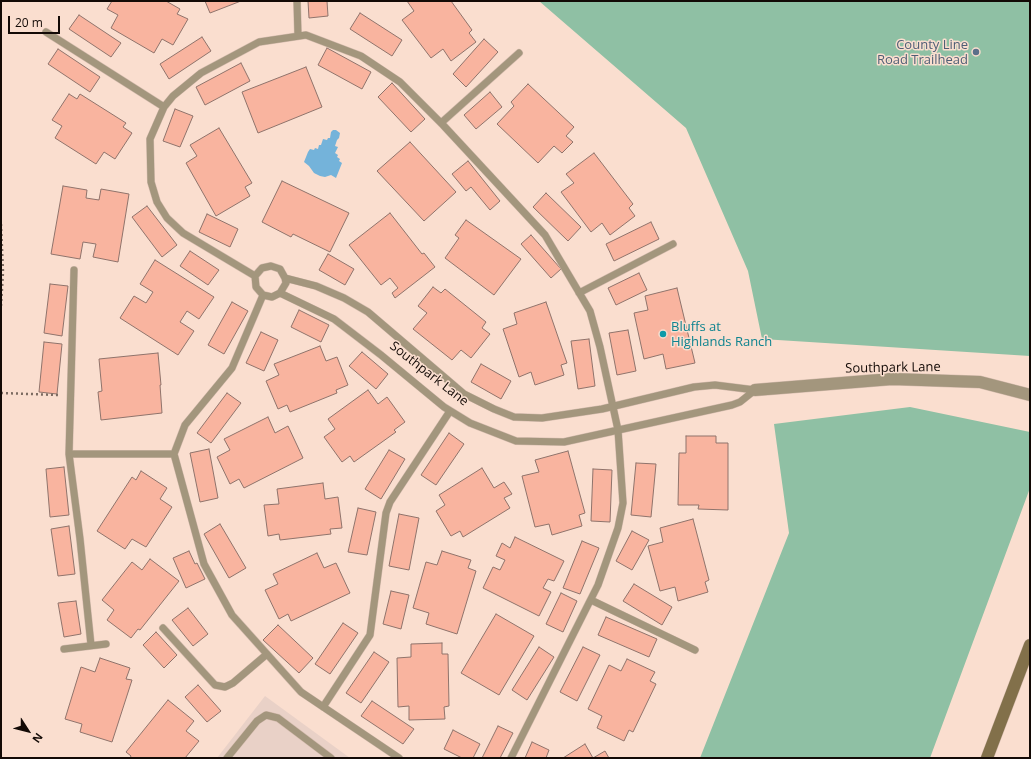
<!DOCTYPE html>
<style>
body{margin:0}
#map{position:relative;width:1031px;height:759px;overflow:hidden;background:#fadecf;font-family:"Open Sans",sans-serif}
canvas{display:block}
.frame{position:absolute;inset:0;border:2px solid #130a06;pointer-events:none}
.north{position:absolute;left:8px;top:711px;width:40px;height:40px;-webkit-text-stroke:3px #fadecf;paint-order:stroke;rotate:126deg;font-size:11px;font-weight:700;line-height:16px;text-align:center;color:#130a06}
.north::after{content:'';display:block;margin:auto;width:14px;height:18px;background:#130a06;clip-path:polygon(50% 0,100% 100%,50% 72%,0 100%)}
.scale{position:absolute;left:8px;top:16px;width:52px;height:18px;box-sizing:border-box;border:2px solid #130a06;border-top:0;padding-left:5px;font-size:12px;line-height:14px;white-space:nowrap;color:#130a06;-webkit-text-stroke:3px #fadecf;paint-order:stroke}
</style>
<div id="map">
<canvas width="1031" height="759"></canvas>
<div class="frame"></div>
<div class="north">N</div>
<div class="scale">20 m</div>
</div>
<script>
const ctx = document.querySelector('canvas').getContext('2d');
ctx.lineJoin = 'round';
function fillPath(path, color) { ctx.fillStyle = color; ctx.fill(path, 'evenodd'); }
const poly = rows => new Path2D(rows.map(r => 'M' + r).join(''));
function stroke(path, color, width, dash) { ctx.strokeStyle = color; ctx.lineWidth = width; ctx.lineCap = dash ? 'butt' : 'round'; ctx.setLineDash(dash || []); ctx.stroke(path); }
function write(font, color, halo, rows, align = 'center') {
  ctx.font = font + ' "Open Sans",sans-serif'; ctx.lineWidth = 3; ctx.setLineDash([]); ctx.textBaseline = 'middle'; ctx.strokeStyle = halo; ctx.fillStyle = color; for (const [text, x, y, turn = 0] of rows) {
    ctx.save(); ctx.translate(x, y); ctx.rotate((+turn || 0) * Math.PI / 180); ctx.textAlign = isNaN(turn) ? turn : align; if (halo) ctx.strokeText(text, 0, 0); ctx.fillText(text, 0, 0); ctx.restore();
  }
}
const commercial = poly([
 [265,696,350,758,217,758]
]);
const green = poly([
 [539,1,1030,1,1030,356,762,339,748,271,686,128],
 [910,407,1030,432,1030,488,930,758,700,758,789,533,774,424]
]);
const water = poly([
 [333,130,336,130,340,133,339,138,337,140,335,146,338,147,335,153,338,155,337,157,340,159,339,161,342,163,336,178,331,175,325,177,320,176,314,173,309,166,304,162,308,152,310,149,314,150,315,148,318,149,319,145,321,145,323,139,327,140,328,138,330,138,331,132]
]);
const building = poly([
 [112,1,166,1,180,9,177,14,188,19,173,45,162,39,154,53,111,28,118,15,107,9,112,1],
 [205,1,241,1,210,13,205,1],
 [308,1,327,1,328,16,309,18,308,1],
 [407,1,451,1,472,30,469,33,476,42,451,61,443,49,431,58,402,20,414,11,407,1],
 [360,13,402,40,392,56,350,29,360,13],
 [79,15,121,43,111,57,69,29,79,15],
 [202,37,211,51,169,79,160,64,202,37],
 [484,39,498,52,466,87,453,74,484,39],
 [327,48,371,72,362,89,318,65,327,48],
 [58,49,100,77,90,92,48,64,58,49],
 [241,63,250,81,205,105,196,87,241,63],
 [306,67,322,107,258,133,242,92,306,67],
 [392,83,425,119,411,132,378,97,392,83],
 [528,84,574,127,566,136,573,142,562,153,554,146,538,163,497,124,514,106,511,102,528,84],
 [490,92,502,107,476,129,464,115,490,92],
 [69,94,77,99,80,94,126,123,123,127,132,133,115,159,104,152,96,164,55,138,62,126,52,120,69,94],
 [175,109,193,116,180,147,163,141,175,109],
 [219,128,252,183,245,187,250,196,216,216,186,163,197,156,190,145,219,128],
 [410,142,456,192,424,221,377,171,410,142],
 [594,153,633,204,629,208,635,216,610,235,602,223,591,232,561,192,574,183,566,174,594,153],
 [468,161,500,201,490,210,471,187,466,191,452,174,468,161],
 [282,181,349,213,330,252,293,234,291,237,262,222,282,181],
 [63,186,87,190,86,198,99,200,101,189,129,194,118,262,93,257,96,244,83,242,80,259,51,254,63,186],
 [546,193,581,227,568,241,533,207,546,193],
 [147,206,177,245,162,257,132,217,147,206],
 [390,213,422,254,424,253,435,267,395,298,392,293,398,288,390,278,381,285,349,245,390,213],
 [207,214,238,229,230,247,199,232,207,214],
 [466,220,521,259,494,295,445,258,459,238,455,235,466,220],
 [651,222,659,239,614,261,606,244,651,222],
 [531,235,561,269,551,278,521,244,531,235],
 [190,251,219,270,208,285,180,266,190,251],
 [328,254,354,269,345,285,319,270,328,254],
 [155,260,214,297,199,319,187,311,180,322,194,331,178,355,120,318,134,296,146,303,153,292,140,284,155,260],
 [639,273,647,290,616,305,608,288,639,273],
 [50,284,68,286,62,336,44,333,50,284],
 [433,287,441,293,445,289,486,322,482,328,490,334,471,358,461,350,452,360,413,329,427,313,418,306,433,287],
 [677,288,695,363,666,369,663,354,644,359,634,313,648,310,645,296,677,288],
 [232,302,248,311,224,354,208,345,232,302],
 [546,302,567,363,561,365,564,375,535,385,531,372,519,377,503,329,517,324,514,313,546,302],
 [299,310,329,325,321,342,291,327,299,310],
 [628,330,636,371,617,375,609,333,628,330],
 [261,332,278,340,264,371,246,363,261,332],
 [589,339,595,386,578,389,571,341,589,339],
 [44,342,62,344,57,394,39,392,44,342],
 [320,346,326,361,337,357,348,385,336,390,337,393,290,412,287,405,278,409,266,381,279,375,274,364,320,346],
 [362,352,388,374,376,389,349,366,362,352],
 [158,353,161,385,160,385,162,413,101,420,98,392,102,391,99,359,158,353],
 [481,364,511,381,501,399,471,382,481,364],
 [368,390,378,404,387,397,405,422,394,430,396,432,354,462,350,456,342,462,324,437,335,429,328,419,368,390],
 [227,393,241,403,211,443,197,433,227,393],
 [268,417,275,433,288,426,303,458,244,488,239,479,230,484,217,457,230,450,224,439,268,417],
 [449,433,464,444,436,485,421,475,449,433],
 [686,436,716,436,716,443,728,443,728,510,698,509,699,505,678,505,679,453,686,453,686,436],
 [209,449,218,498,200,502,190,453,209,449],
 [389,450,405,459,381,499,365,489,389,450],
 [568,451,585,513,579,515,582,526,552,535,549,524,535,527,522,476,539,472,535,460,568,451],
 [636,463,656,464,651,517,631,515,636,463],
 [64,467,69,515,50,517,46,469,64,467],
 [482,468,494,488,504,482,512,494,504,498,510,508,463,537,460,531,451,536,436,511,445,505,439,495,482,468],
 [593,469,612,470,610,522,591,521,593,469],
 [141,471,167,488,160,499,172,507,146,547,132,539,125,549,97,531,132,477,136,480,141,471],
 [323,483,325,499,338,497,342,528,330,529,331,534,280,540,279,534,268,536,264,505,279,504,277,489,323,483],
 [358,508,376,512,367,555,348,552,358,508],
 [399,514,419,518,409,570,389,566,399,514],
 [693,519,709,580,705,582,708,592,678,601,675,587,660,591,648,546,663,542,660,528,693,519],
 [220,524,246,568,229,578,204,534,220,524],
 [69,526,75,574,58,576,51,529,69,526],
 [632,531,649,540,632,570,616,561,632,531],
 [515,537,564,561,554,581,548,579,543,588,551,592,539,616,483,588,493,567,500,570,505,560,496,556,502,543,510,548,515,537],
 [582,541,599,548,580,594,563,588,582,541],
 [189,551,195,564,197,563,205,579,186,588,173,558,189,551],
 [442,551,471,560,468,568,476,571,457,634,426,624,429,613,413,608,426,562,437,565,442,551],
 [317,553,324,568,336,563,350,593,291,621,288,614,279,619,265,590,278,584,273,574,317,553],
 [150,559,179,581,140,630,138,629,131,638,107,620,114,610,102,600,132,562,142,570,150,559],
 [634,584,672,607,662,625,623,601,634,584],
 [391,591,409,595,401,629,383,624,391,591],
 [561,593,577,601,563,632,546,624,561,593],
 [76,601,81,634,64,637,58,603,76,601],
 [188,608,208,634,193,646,172,620,188,608],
 [496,614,534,636,499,695,461,673,496,614],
 [606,617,657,639,649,657,598,635,606,617],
 [343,623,358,633,330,674,315,664,343,623],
 [278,625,313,658,299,673,263,640,278,625],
 [156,632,177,655,164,668,143,645,156,632],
 [442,643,442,654,448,654,449,706,444,707,445,719,409,720,409,706,398,707,397,658,411,657,411,644,442,643],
 [539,647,554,657,527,700,512,690,539,647],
 [583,647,600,655,577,701,560,692,583,647],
 [374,652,389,662,361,703,346,693,374,652],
 [100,658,130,668,126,679,132,680,112,742,80,732,82,724,65,719,81,667,95,672,100,658],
 [627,659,655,672,650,681,656,684,633,732,629,730,624,741,597,728,602,716,588,709,609,665,621,671,627,659],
 [198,685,221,711,207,722,185,697,198,685],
 [168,700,194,721,186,731,199,741,185,758,130,758,131,756,126,752,168,700],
 [372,701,414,729,403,744,361,716,372,701],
 [498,726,513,733,500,758,482,758,498,726],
 [453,730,480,744,473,758,462,758,444,749,453,730],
 [532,742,549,750,546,758,525,758,532,742],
 [585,744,593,758,605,751,609,758,563,758,585,744]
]);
const path = poly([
 [1,224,3,272,1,306],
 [1,393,58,395]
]);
const lane = poly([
 [297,1,298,36],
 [46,32,164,107],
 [441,123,519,53],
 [74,270,69,454,80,539,91,645],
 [255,276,183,233,167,218,157,202,151,182,150,139,164,107,173,96,201,73,259,42,306,35,361,56,400,82,443,125,545,235,590,311,600,347,618,430,623,503,618,528,598,585,511,758],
 [285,278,286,283,280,293,272,297,263,295,256,287,255,276,262,268,271,266,280,269,285,278,316,286,344,298,368,312,464,394,494,409,514,417,542,418,602,409,694,387,715,385,755,390],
 [280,293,334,319,381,355,444,407,470,423,516,441,564,442,732,405,740,402,755,390],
 [579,293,673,244],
 [263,295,232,368,185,425,174,454,204,564,232,615,301,692,399,758],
 [69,454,174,454],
 [591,600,695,650],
 [163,628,215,685,225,687,233,683,267,654],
 [64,649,106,644],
 [323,707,370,635,386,513,390,502,450,411],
 [227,758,257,721,266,715,278,718,331,758]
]);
const street = poly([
 [755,390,892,379,980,382,1030,395]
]);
const secondary = poly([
 [987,758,1030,645]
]);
const markers = [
 [976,52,4,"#5c6f8a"],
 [663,334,4,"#0f9aa8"]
];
const serviceNames = [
 ["County Line",968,45],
 ["Road Trailhead",968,60]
];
const cultureNames = [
 ["Bluffs at",671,327],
 ["Highlands Ranch",671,342]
];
const streetNames = [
 ["Southpark Lane",893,368,-1],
 ["Southpark Lane",429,374,38]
];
fillPath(commercial, '#e9d1c7');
fillPath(green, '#8fc0a4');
fillPath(water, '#74b3da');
fillPath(building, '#f9b49f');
stroke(building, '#8f736b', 1);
stroke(lane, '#d5bcaf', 8);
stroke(street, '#d5bcaf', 13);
stroke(secondary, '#d5bcaf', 13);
stroke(path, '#7c6b61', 2.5, [2, 3]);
stroke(lane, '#a3967d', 7);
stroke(street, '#a3967d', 12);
stroke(secondary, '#82704a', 12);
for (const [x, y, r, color] of markers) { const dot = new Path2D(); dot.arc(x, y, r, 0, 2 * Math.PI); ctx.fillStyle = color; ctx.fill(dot); stroke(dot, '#fadecf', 1.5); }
write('13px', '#4e5e75', '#fadecf', serviceNames, 'right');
write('13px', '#0d838f', '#fadecf', cultureNames, 'left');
write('13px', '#130a06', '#fadecf', streetNames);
</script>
